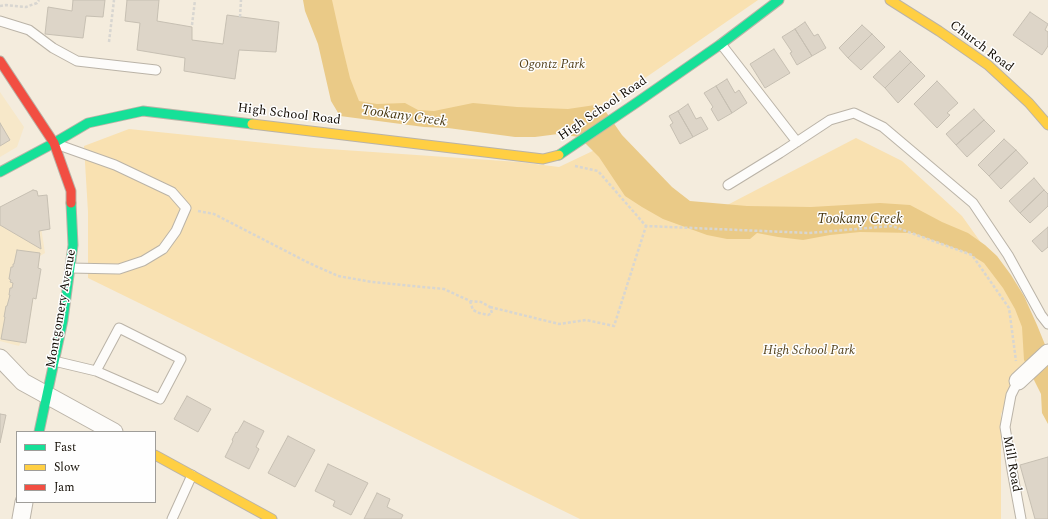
<!DOCTYPE html>
<style>
body{margin:0}
#map{position:relative;width:1048px;height:519px;overflow:hidden;background:#f4ecdd;font-family:Spectral,serif}
canvas{display:block}
.legend{position:absolute;left:16px;top:431px;width:140px;height:72px;box-sizing:border-box;background:#fefefe;border:1px solid #9f9d99;margin:0;padding:5px 7px;list-style:none;font-size:12px;color:#110b02}
.legend li{display:flex;align-items:center;gap:8px;height:20px}
.legend b{width:20px;border:1px solid #9f9d99}
</style>
<div id="map">
<canvas width="1048" height="519"></canvas>
<ul class="legend">
<li><b style="height:5px;background:#16e098"></b>Fast</li>
<li><b style="height:5px;background:#ffcf43"></b>Slow</li>
<li><b style="height:5px;background:#f24e42"></b>Jam</li>
</ul>
</div>
<script>
const ctx = document.querySelector('canvas').getContext('2d');
ctx.lineJoin = 'round';
function fillPath(path, color) { ctx.fillStyle = color; ctx.fill(path, 'evenodd'); }
const poly = rows => new Path2D(rows.map(r => 'M' + r).join(''));
function stroke(path, color, width, dash) { ctx.strokeStyle = color; ctx.lineWidth = width; ctx.lineCap = dash ? 'butt' : 'round'; ctx.setLineDash(dash || []); ctx.stroke(path); }
function write(font, color, halo, rows, align = 'center') {
  ctx.font = font + ' Spectral,serif'; ctx.lineWidth = 3; ctx.setLineDash([]); ctx.textBaseline = 'middle'; ctx.strokeStyle = halo; ctx.fillStyle = color; for (const [text, x, y, turn = 0] of rows) {
    ctx.save(); ctx.translate(x, y); ctx.rotate((+turn || 0) * Math.PI / 180); ctx.textAlign = isNaN(turn) ? turn : align; if (halo) ctx.strokeText(text, 0, 0); ctx.fillText(text, 0, 0); ctx.restore();
  }
}
const built = poly([
 [0,92,24,127,17,147,0,157],
 [36,195,45,253,40,256,29,326,19,346,0,341,0,210]
]);
const green = poly([
 [324,0,758,0,564,134,355,113],
 [129,129,314,148,519,162,559,167,599,148,710,214,856,138,902,161,962,216,997,265,1034,345,1001,414,1001,519,580,519,88,278,88,212,84,146]
]);
const water = poly([
 [303,0,332,0,342,45,350,78,359,101,377,104,405,103,418,110,434,111,473,103,517,107,568,109,595,105,606,112,622,135,672,187,690,201,747,206,811,207,880,203,910,205,942,222,968,233,985,245,997,256,1011,275,1024,296,1037,325,1048,352,1048,424,1042,413,1041,394,1024,360,1022,327,1015,309,1003,288,984,263,968,253,913,233,860,232,830,235,803,240,778,237,757,233,750,239,727,239,707,235,663,219,642,207,625,196,599,157,579,137,558,134,535,137,515,137,448,128,424,127,340,116,331,101,318,44,305,11]
]);
const building = poly([
 [73,0,105,0,103,17,86,16,83,38,45,34,48,7,72,11,73,0],
 [127,0,159,0,157,21,192,27,192,40,223,44,227,15,279,22,276,52,239,50,235,79,184,71,185,58,137,50,140,23,125,21,127,0],
 [1030,12,1048,24,1045,30,1048,32,1048,46,1042,55,1013,35,1030,12],
 [805,22,814,36,818,34,826,48,812,56,795,29,805,22],
 [862,25,872,34,848,58,839,48,862,25],
 [795,29,812,56,797,65,790,53,792,52,782,37,795,29],
 [872,34,885,47,861,70,848,58,872,34],
 [774,49,790,73,765,88,750,64,774,49],
 [900,51,911,62,885,88,873,77,900,51],
 [911,62,925,76,898,103,885,88,911,62],
 [727,79,735,93,739,90,747,103,732,113,716,86,727,79],
 [937,81,958,103,947,113,950,115,937,128,914,104,937,81],
 [716,86,732,113,718,121,711,109,713,107,704,93,716,86],
 [688,104,696,119,701,117,708,129,693,137,678,111,688,104],
 [974,109,984,120,956,145,946,134,974,109],
 [678,111,693,137,680,144,670,125,673,123,669,116,678,111],
 [984,120,995,131,967,157,956,145,984,120],
 [0,123,10,140,0,146,0,123],
 [1004,139,1016,150,989,176,978,165,1004,139],
 [1016,150,1028,163,1001,189,989,176,1016,150],
 [1034,178,1044,190,1020,213,1009,201,1034,178],
 [33,190,37,191,38,196,47,195,50,229,39,231,41,249,0,225,0,207,33,190],
 [1044,190,1048,194,1048,206,1030,223,1020,213,1044,190],
 [1048,227,1048,247,1042,252,1032,241,1048,227],
 [17,250,40,253,38,268,41,269,36,299,33,298,26,343,1,339,5,317,4,317,6,306,7,306,10,295,9,295,10,288,12,288,13,283,10,282,11,280,9,279,11,267,13,267,13,264,14,264,17,250],
 [187,396,211,409,198,432,174,419,187,396],
 [0,414,6,415,0,443,0,414],
 [244,421,264,431,256,447,259,449,249,469,225,457,233,441,232,440,236,432,237,433,244,421],
 [288,436,315,450,295,487,268,473,288,436],
 [1048,457,1048,519,1035,519,1020,465,1048,457],
 [328,464,368,483,351,515,333,506,335,501,315,491,328,464],
 [377,493,390,499,387,507,403,515,401,519,364,519,377,493]
]);
const path = poly([
 [0,6,6,5,26,7,37,3,39,0],
 [240,17,241,0],
 [192,25,195,0],
 [109,42,114,0],
 [575,166,598,171,646,226,809,233,892,226,972,255,1009,308,1016,361],
 [198,211,214,214,309,263,338,276,372,282,444,289,470,301,481,302,490,307,492,313,488,315,479,313,473,310,470,301],
 [490,307,559,324,586,320,614,326,646,226]
]);
const lane = poly([
 [0,21,29,30,53,48,77,61,156,70],
 [721,44,797,142],
 [56,144,115,165,172,192,186,208,176,231,163,249,143,261,119,269,70,268],
 [728,185,780,153,830,120,854,113,883,127,973,203,1008,255,1041,315,1048,324],
 [54,361,96,371,119,328,181,359,160,399,96,371],
 [1018,381,1011,395,1005,427,1012,470,1021,519],
 [172,519,192,475]
]);
const street = poly([
 [0,358,23,382,114,432],
 [1018,381,1048,353],
 [21,519,24,502]
]);
const fast = poly([
 [559,155,636,103,721,44,779,0],
 [0,172,54,143,88,123,143,111,252,124],
 [39,432,63,320,73,245,71,203]
]);
const slow = poly([
 [890,0,939,31,988,65,1029,103,1048,125],
 [252,124,543,159,559,155],
 [155,455,272,519]
]);
const jam = poly([
 [0,61,54,143,71,191,71,203]
]);
const streetNames = [
 ["Church Road",981,47,37],
 ["High School Road",603,109,-34],
 ["High School Road",289,115,7],
 ["Montgomery Avenue",62,309,-80],
 ["Mill Road",1011,464,80]
];
const parkNames = [
 ["Ogontz Park",552,65],
 ["High School Park",809,351]
];
const waterNames = [
 ["Tookany Creek",404,117,8],
 ["Tookany Creek",860,220]
];
fillPath(built, '#f7e8c9');
fillPath(green, '#f9e1b1');
fillPath(water, '#eaca87');
fillPath(building, '#ddd5c8');
stroke(building, '#c6bfb2', 1);
stroke(lane, '#bab3a7', 11);
stroke(street, '#bab3a7', 19);
stroke(fast, '#bab3a7', 11);
stroke(slow, '#bab3a7', 11);
stroke(jam, '#bab3a7', 11);
stroke(path, '#d8d6d1', 2.5, [3, 2]);
stroke(lane, '#fdfcfa', 9);
stroke(street, '#fdfcfa', 17);
stroke(fast, '#16e098', 9);
stroke(slow, '#ffcf43', 9);
stroke(jam, '#f24e42', 9);
write('13px', '#110b02', '#fefefe', streetNames);
write('italic 13px', '#55431d', '#fefefe', parkNames);
write('italic 14px', '#493811', '#fefefe', waterNames);
</script>
